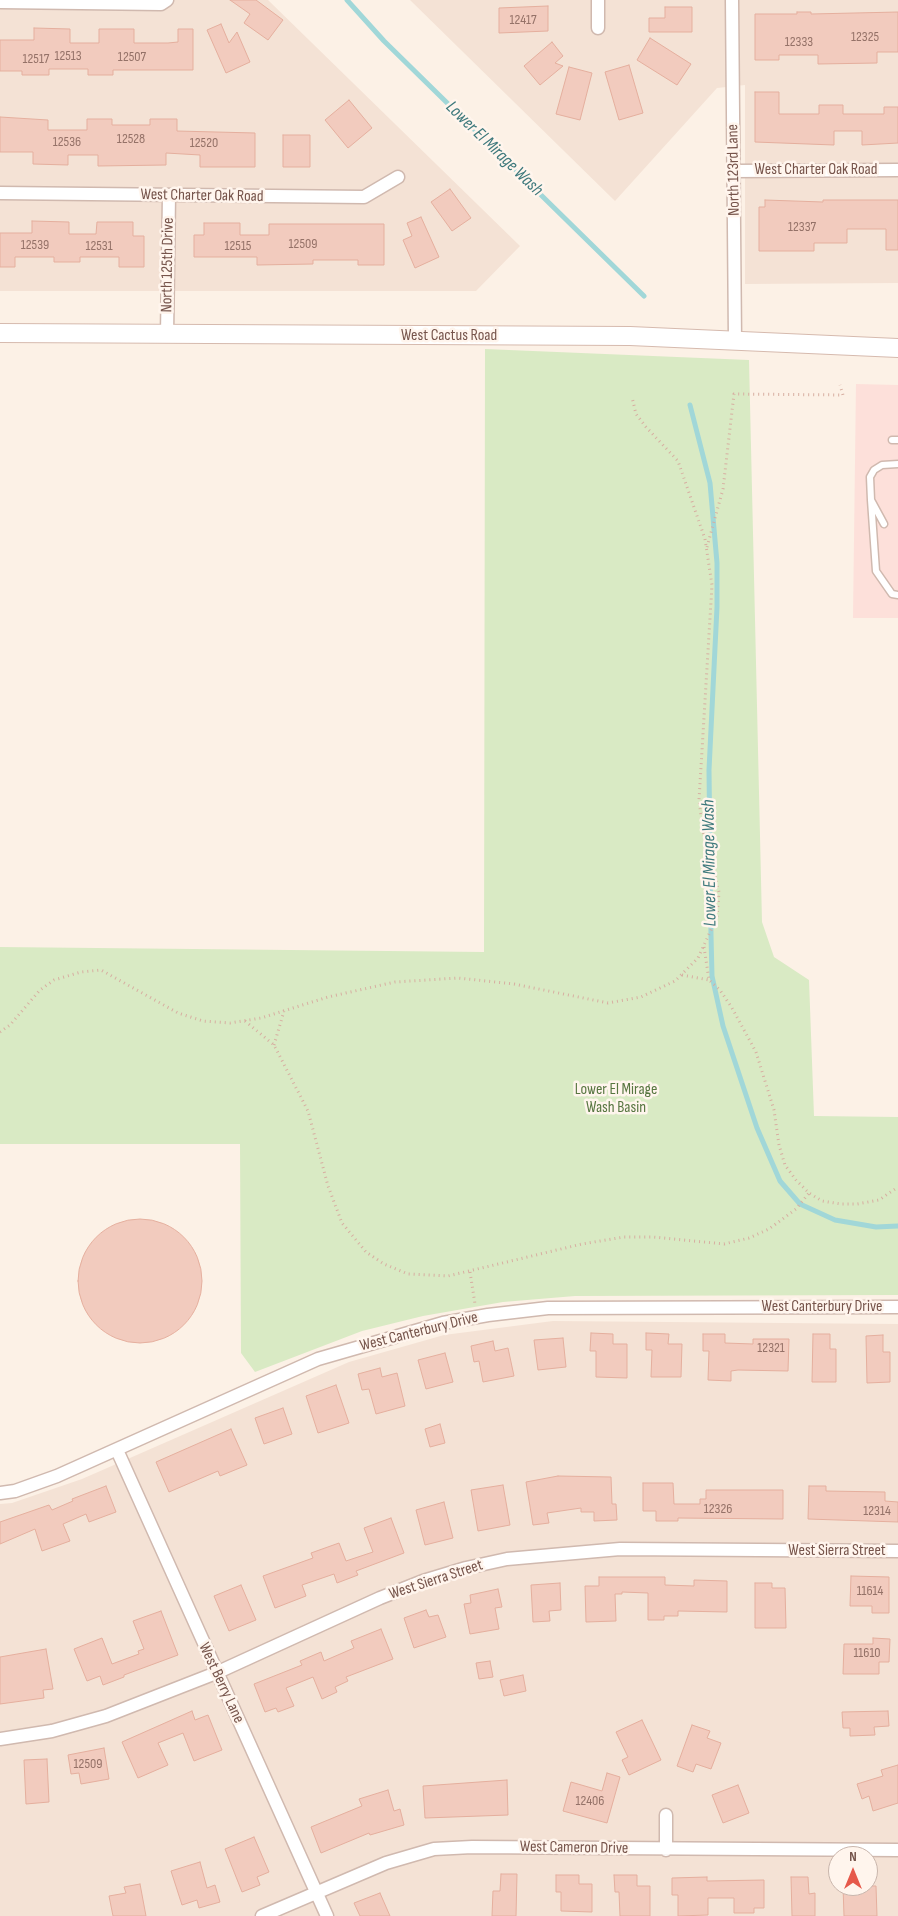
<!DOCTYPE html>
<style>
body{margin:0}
#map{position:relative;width:898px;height:1916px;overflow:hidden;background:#fcf1e6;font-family:"Sofia Sans Condensed",sans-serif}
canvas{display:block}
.north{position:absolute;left:828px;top:1846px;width:50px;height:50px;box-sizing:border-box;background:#fff5ed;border:1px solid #c8b5ac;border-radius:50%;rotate:0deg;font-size:14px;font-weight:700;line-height:20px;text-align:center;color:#76544b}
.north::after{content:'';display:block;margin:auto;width:18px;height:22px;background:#e6594b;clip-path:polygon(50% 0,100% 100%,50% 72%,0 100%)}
</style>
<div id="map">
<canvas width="898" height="1916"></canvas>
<div class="north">N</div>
</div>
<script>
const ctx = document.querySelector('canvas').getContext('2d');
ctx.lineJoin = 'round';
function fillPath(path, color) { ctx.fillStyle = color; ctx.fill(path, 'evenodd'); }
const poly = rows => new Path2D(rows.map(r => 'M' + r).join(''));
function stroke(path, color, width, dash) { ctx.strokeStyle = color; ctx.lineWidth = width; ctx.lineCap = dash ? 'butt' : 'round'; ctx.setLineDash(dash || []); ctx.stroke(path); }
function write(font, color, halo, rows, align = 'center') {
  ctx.font = font + ' "Sofia Sans Condensed",sans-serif'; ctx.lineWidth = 5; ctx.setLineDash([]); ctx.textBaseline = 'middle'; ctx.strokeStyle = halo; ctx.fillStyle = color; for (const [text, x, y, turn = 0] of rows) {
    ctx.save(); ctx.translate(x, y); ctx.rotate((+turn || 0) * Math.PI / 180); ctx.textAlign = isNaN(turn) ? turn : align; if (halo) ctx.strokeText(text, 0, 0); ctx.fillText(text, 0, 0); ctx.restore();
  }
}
const residential = poly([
 [0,0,268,0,520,246,476,291,0,291],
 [410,0,898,0,898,283,745,284,745,85,717,88,615,201],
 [553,1321,898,1324,898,1916,0,1916,0,1504,12,1503,82,1479,349,1362,444,1335],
 [838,1856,868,1856,868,1886,838,1886]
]);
const commercial = poly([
 [856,384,898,385,898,618,853,618]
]);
const green = poly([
 [485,349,749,360,762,922,774,957,809,980,814,1116,898,1117,898,1295,575,1296,503,1302,423,1316,362,1331,255,1372,241,1353,240,1144,0,1144,0,947,484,952]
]);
const stream = poly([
 [347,0,384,41,644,296],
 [690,405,710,483,717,563,717,607,709,770,711,935,712,976,723,1026,757,1128,780,1181,800,1204,835,1220,876,1227,898,1226]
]);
const building = poly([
 [230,0,256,0,283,20,268,40,244,23,250,14,230,0],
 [548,6,548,31,499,33,499,8,548,6],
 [665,7,692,7,692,32,649,32,649,18,665,18,665,7],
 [797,12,811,12,811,14,898,12,898,52,877,52,877,63,818,64,818,55,779,55,779,60,755,60,755,14,797,14,797,12],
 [221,24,229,43,237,32,250,62,226,73,207,30,221,24],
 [34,28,70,29,70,43,99,43,99,29,134,29,134,43,168,43,178,42,178,29,193,29,193,70,113,70,113,75,88,75,88,69,49,69,49,75,22,75,22,71,0,71,0,40,34,40,34,28],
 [650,38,691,64,677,85,637,60,650,38],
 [552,42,563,56,555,63,563,66,540,85,524,66,552,42],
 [629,65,643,113,619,120,605,72,629,65],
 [569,67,592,73,580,120,556,114,569,67],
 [755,92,779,92,779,114,819,114,819,105,843,105,843,114,884,114,884,107,898,107,898,143,862,145,862,131,834,131,834,145,755,142,755,92],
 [349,100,372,128,348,148,325,120,349,100],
 [0,117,48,120,48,130,87,130,87,119,112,119,112,125,150,125,150,119,177,119,177,131,255,133,255,167,200,167,200,155,166,153,166,165,98,166,98,155,68,155,68,165,33,164,33,152,0,152,0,117],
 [283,135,310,135,310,167,283,167,283,135],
 [450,189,471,218,452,231,431,202,450,189],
 [765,200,823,202,823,200,898,200,898,250,886,250,886,229,847,229,847,243,814,243,814,251,759,251,759,207,765,207,765,200],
 [421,217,439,257,415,268,403,240,412,236,407,223,421,217],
 [32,221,69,222,69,234,96,234,97,222,133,222,133,236,144,236,144,267,119,267,119,257,80,257,80,262,54,262,54,257,15,257,15,267,0,267,0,233,32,233,32,221],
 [204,223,240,223,240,235,269,235,269,224,384,224,384,265,358,265,358,260,313,260,313,264,257,265,257,257,194,257,194,235,204,235,204,223],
 '78 1281a62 62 0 1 1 124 0a62 62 0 1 1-124 0Z',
 [591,1333,613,1334,613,1344,627,1344,627,1378,596,1377,596,1351,590,1351,591,1333],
 [646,1333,669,1334,668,1344,682,1344,681,1377,651,1377,652,1350,646,1350,646,1333],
 [703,1334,725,1334,725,1343,753,1344,753,1339,789,1339,788,1371,738,1370,731,1371,731,1381,708,1380,709,1351,703,1351,703,1334],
 [813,1334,830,1334,830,1349,836,1349,836,1382,812,1382,813,1334],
 [883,1335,883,1352,890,1352,890,1382,867,1383,866,1336,883,1335],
 [563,1338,566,1367,538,1370,534,1340,563,1338],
 [493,1341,495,1351,508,1348,514,1376,483,1382,479,1361,474,1362,471,1346,493,1341],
 [445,1353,453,1382,426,1389,418,1360,445,1353],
 [380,1368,382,1377,397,1373,405,1406,376,1414,369,1389,362,1390,358,1374,380,1368],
 [336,1385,349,1423,318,1433,306,1396,336,1385],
 [283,1408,292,1434,264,1444,255,1418,283,1408],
 [440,1424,445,1443,430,1447,425,1429,440,1424],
 [231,1429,247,1465,220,1476,218,1471,169,1492,156,1462,231,1429],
 [558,1476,611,1477,612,1504,616,1504,617,1520,594,1521,594,1512,581,1512,581,1508,547,1513,549,1523,533,1525,526,1482,558,1476],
 [643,1483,673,1483,674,1504,700,1504,700,1499,706,1499,706,1490,783,1490,783,1519,678,1518,678,1521,656,1521,656,1511,643,1511,643,1483],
 [503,1485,510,1525,478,1531,471,1490,503,1485],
 [106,1486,116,1512,89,1522,86,1514,63,1524,70,1541,42,1551,35,1529,0,1544,0,1522,49,1505,52,1510,73,1501,72,1499,106,1486],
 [809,1486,826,1486,826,1491,885,1492,885,1501,898,1502,898,1522,808,1519,809,1486],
 [444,1502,453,1538,425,1545,416,1510,444,1502],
 [391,1518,404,1553,356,1571,358,1575,337,1583,334,1574,302,1585,306,1596,275,1608,263,1576,313,1558,311,1553,339,1543,346,1561,373,1552,364,1528,391,1518],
 [851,1576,889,1577,889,1613,872,1613,872,1606,850,1606,851,1576],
 [599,1577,665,1577,665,1585,694,1586,694,1580,727,1581,727,1612,678,1611,678,1616,664,1616,664,1620,648,1620,648,1593,622,1592,622,1594,615,1594,616,1621,586,1622,585,1586,599,1586,599,1577],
 [560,1583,561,1610,549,1611,550,1621,533,1622,531,1585,560,1583],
 [755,1583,772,1583,772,1588,785,1588,786,1628,755,1628,755,1583],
 [241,1585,256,1620,229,1631,214,1596,241,1585],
 [498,1589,502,1607,495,1608,499,1629,470,1634,464,1604,471,1603,470,1595,498,1589],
 [426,1610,429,1617,438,1615,446,1637,414,1648,404,1618,426,1610],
 [161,1611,178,1655,124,1675,124,1677,103,1685,100,1676,87,1681,74,1649,102,1638,112,1664,139,1654,138,1651,144,1649,133,1621,161,1611],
 [381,1629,393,1659,346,1677,348,1681,335,1687,337,1692,322,1699,313,1677,286,1688,294,1706,278,1712,276,1708,265,1712,254,1684,302,1665,300,1661,321,1652,324,1661,354,1648,351,1641,381,1629],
 [873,1638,890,1639,889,1662,879,1662,879,1674,843,1674,844,1644,873,1644,873,1638],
 [46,1649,53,1689,43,1690,44,1698,0,1704,0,1657,46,1649],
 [490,1661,493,1677,479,1679,476,1663,490,1661],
 [523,1675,526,1691,504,1696,500,1680,523,1675],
 [192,1711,195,1720,208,1715,222,1750,194,1761,183,1733,158,1743,168,1765,138,1778,122,1742,192,1711],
 [888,1711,889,1726,874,1727,875,1735,850,1736,850,1728,843,1728,842,1712,888,1711],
 [642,1720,661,1760,629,1775,622,1760,628,1757,616,1732,642,1720],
 [692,1725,710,1731,707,1738,721,1743,711,1769,696,1764,693,1772,677,1766,692,1725],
 [104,1748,109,1779,81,1784,79,1773,71,1774,68,1755,104,1748],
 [47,1759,49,1802,26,1804,24,1760,47,1759],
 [898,1765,898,1803,873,1811,869,1796,862,1799,857,1784,883,1776,881,1770,898,1765],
 [607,1773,620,1777,607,1823,563,1811,571,1782,602,1791,607,1773],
 [507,1780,508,1815,425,1818,423,1786,507,1780],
 [738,1785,749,1813,723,1823,712,1795,738,1785],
 [388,1790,394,1811,400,1809,404,1825,370,1835,369,1833,321,1853,311,1827,362,1806,359,1799,388,1790],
 [254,1837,269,1872,257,1877,260,1885,242,1892,225,1849,254,1837],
 [200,1862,207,1888,215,1885,220,1902,199,1908,197,1900,182,1905,171,1871,200,1862],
 [501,1874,517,1874,516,1916,492,1916,493,1891,500,1891,501,1874],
 [556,1875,579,1875,579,1884,592,1884,592,1912,561,1911,561,1892,556,1892,556,1875],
 [614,1875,637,1875,637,1886,650,1886,650,1916,620,1916,619,1892,615,1892,614,1875],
 [707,1877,707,1881,764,1880,764,1908,754,1908,754,1913,734,1913,734,1898,708,1898,708,1915,678,1916,678,1895,672,1895,672,1878,707,1877],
 [791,1877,808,1877,809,1894,815,1893,815,1916,792,1916,791,1877],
 [140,1884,146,1916,113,1916,109,1896,126,1893,124,1887,140,1884],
 [843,1886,876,1886,877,1916,844,1916,843,1886],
 [380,1893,390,1916,360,1916,354,1903,380,1893]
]);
const path = poly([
 [707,547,723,489,734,394,843,395,840,385],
 [704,947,709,980,720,990,732,1008,756,1052,774,1110,779,1145,785,1165,796,1180,809,1193,822,1201,841,1204,857,1204,879,1200,898,1187],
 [682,975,709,980],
 [245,1021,274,1045,308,1111,328,1186,342,1223,366,1252,384,1264,408,1274,448,1276,582,1244,624,1237,653,1237,724,1244,749,1238,769,1229,796,1209,809,1193],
 [0,1032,10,1025,40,990,54,980,81,972,101,970,178,1013,203,1021,230,1023,261,1018,328,997,395,982,458,978,514,984,608,1003,641,997,675,981,698,958,717,917,719,892,703,831,699,800,712,585,705,539,678,461,646,427,636,414,632,397],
 [274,1045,284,1011],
 [470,1272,475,1304]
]);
const lane = poly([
 [892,440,898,440],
 [871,500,876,571,892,594,898,595],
 [884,524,871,500,870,477,874,470,882,465,898,464]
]);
const street = poly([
 [732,0,735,340],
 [0,2,161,4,167,0],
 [598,28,598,0],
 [734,171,898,170],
 [0,193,364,197,398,177],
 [167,335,169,195],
 [117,1450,327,1916],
 [0,1493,15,1491,57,1476,318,1359,443,1323,488,1315,548,1308,898,1307],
 [0,1739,52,1731,106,1716,216,1673,380,1598,423,1581,466,1568,507,1559,620,1549,898,1551],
 [666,1815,666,1850],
 [262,1916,386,1863,434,1849,472,1847,898,1850]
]);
const secondary = poly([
 [0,333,630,336,898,348]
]);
const numberNames = [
 ["12417",523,20],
 ["12325",865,37],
 ["12333",799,42],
 ["12513",68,56],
 ["12507",132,57],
 ["12517",36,59],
 ["12528",131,139],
 ["12536",67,142],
 ["12520",204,143],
 ["12337",802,227],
 ["12509",303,244],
 ["12539",35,245],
 ["12531",99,246],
 ["12515",238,246],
 ["12321",771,1348],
 ["12326",718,1509],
 ["12314",877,1511],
 ["11614",870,1591],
 ["11610",867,1653],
 ["12509",88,1764],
 ["12406",590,1801]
];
const streetNames = [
 ["North 123rd Lane",734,170,-91],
 ["West Charter Oak Road",816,170],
 ["West Charter Oak Road",202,196,1],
 ["North 125th Drive",168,265,-89],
 ["West Cactus Road",449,336],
 ["West Canterbury Drive",822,1307],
 ["West Canterbury Drive",419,1332,-14],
 ["West Sierra Street",837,1551],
 ["West Sierra Street",436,1580,-18],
 ["West Berry Lane",221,1683,65],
 ["West Cameron Drive",574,1848,1]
];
const parkNames = [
 ["Lower El Mirage",616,1090],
 ["Wash Basin",616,1108]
];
const waterNames = [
 ["Lower El Mirage Wash",494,149,44],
 ["Lower El Mirage Wash",710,863,-91]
];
fillPath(residential, '#f4e2d5');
fillPath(commercial, '#fde0da');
fillPath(green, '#d9eac4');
stroke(stream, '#a1d7d8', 5);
fillPath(building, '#f2cbbe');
stroke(building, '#e5af9e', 1);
stroke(lane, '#d0b9af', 9);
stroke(street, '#d0b9af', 15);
stroke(secondary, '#d6baae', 20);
stroke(path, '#d7aea1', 3, [1, 4]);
stroke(lane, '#fff', 6);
stroke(street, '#fff', 12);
stroke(secondary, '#fff', 18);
write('14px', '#957268', null, numberNames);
write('16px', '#76544b', '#fff5ed', streetNames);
write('16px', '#577640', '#fff5ed', parkNames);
write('italic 18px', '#3e797c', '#fff5ed', waterNames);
</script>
